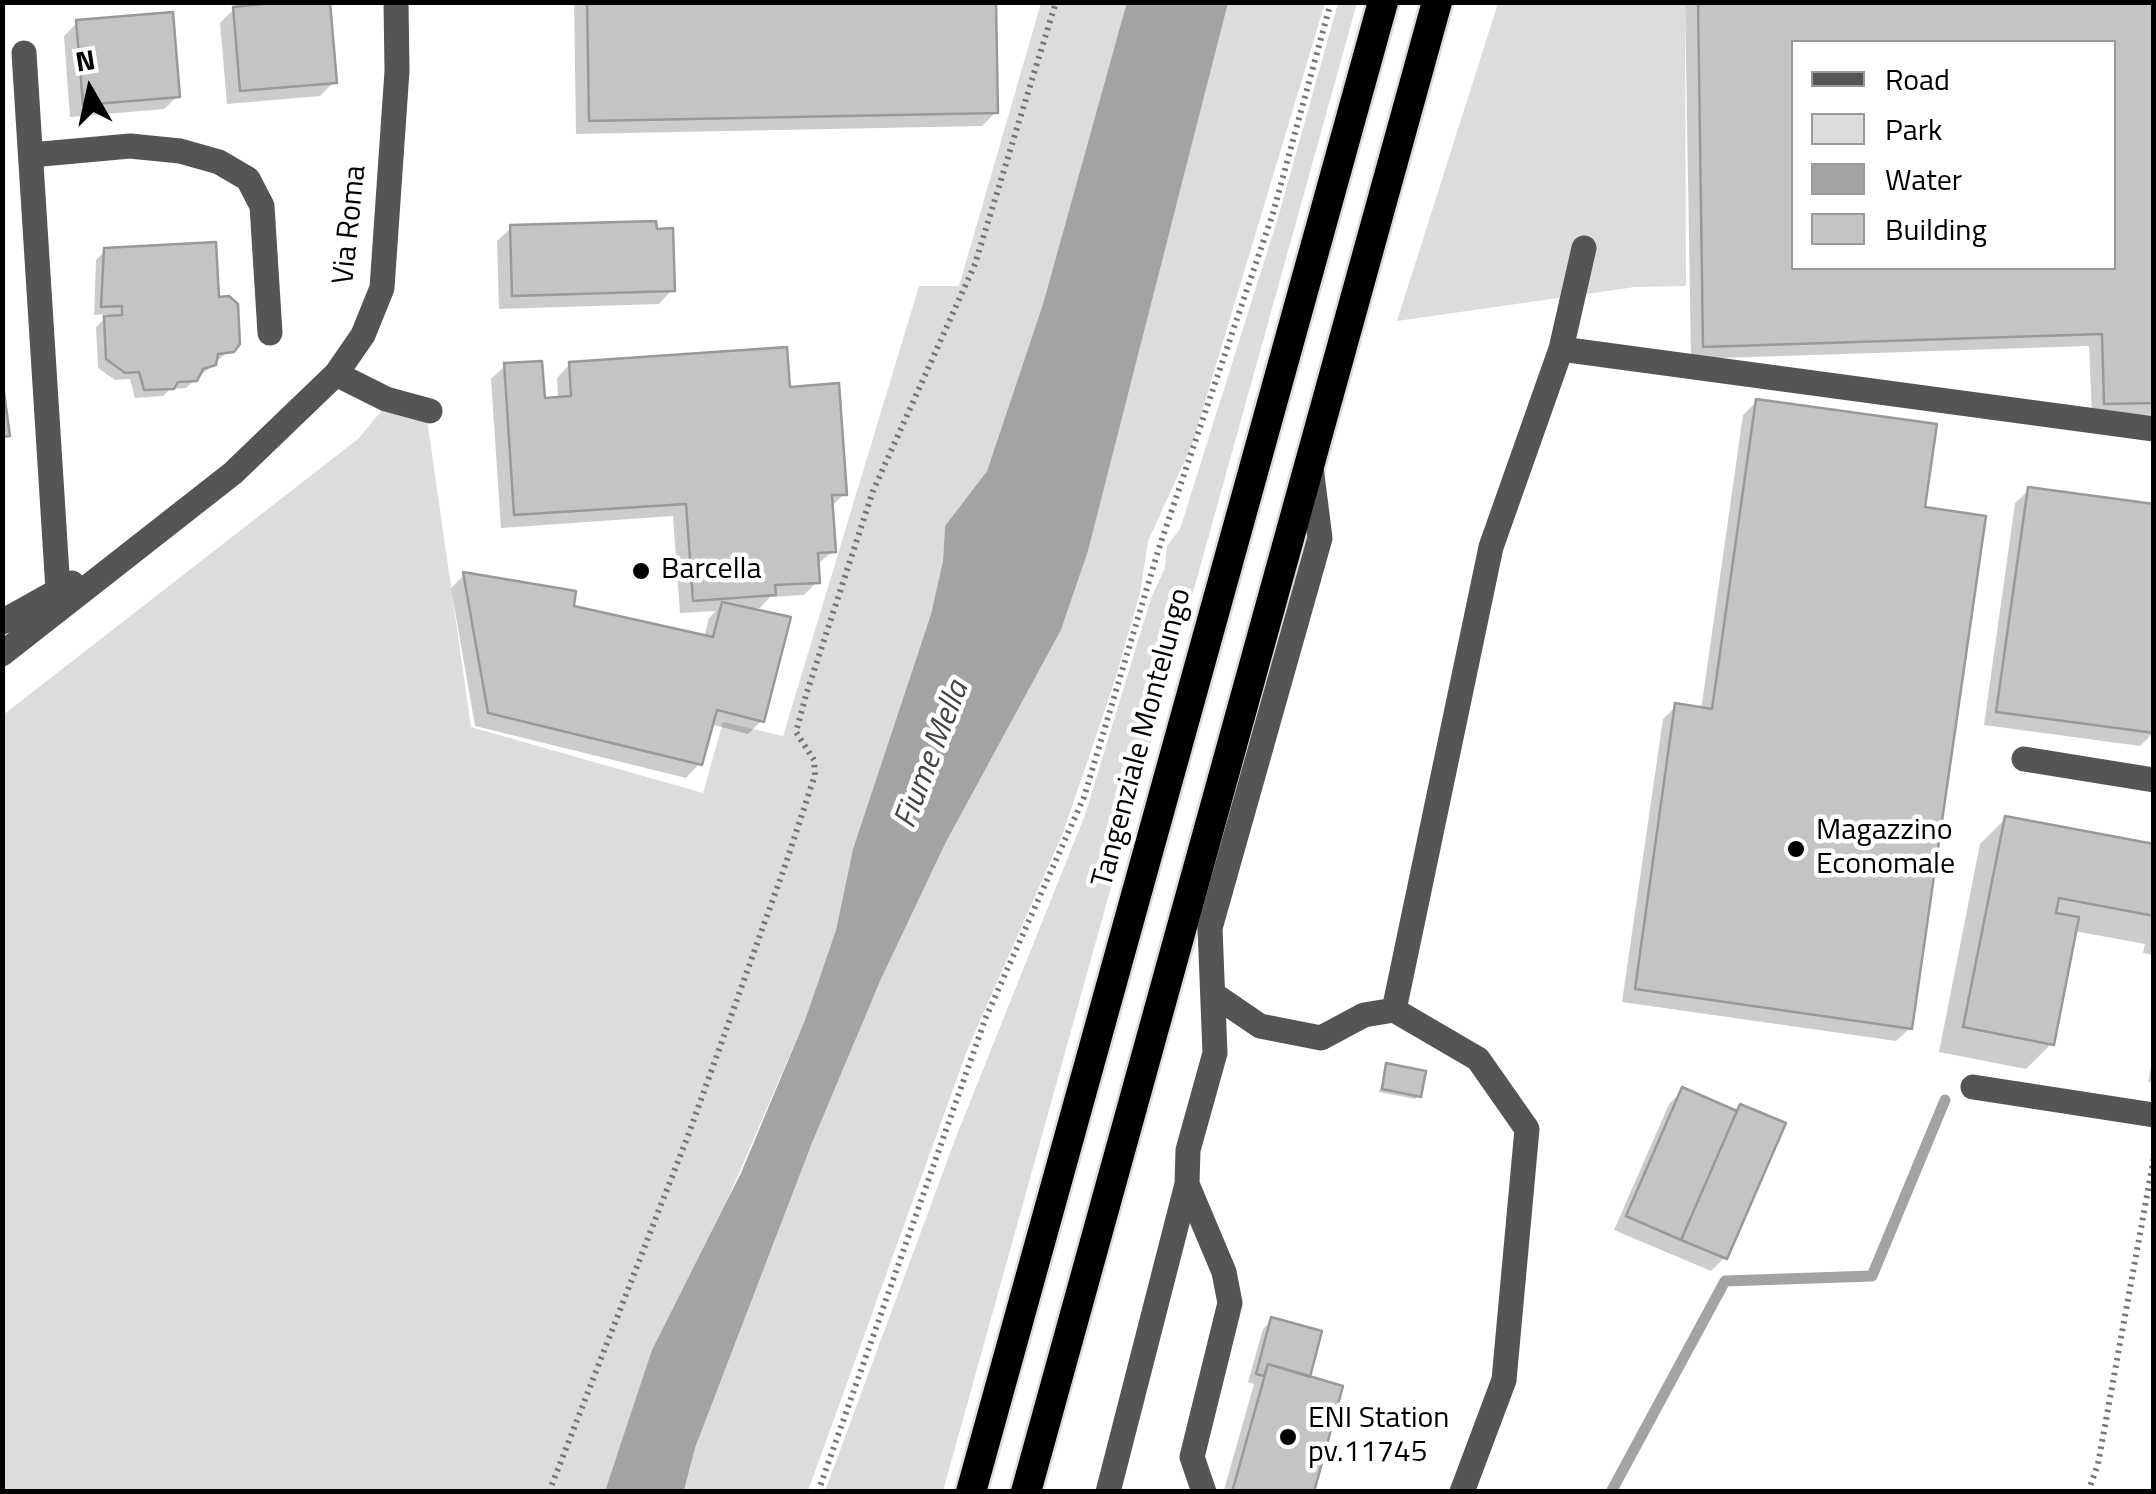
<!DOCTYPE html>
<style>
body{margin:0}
#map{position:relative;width:2156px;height:1494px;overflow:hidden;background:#fff;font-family:"Titillium Web",sans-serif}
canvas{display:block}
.frame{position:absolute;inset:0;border:5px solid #000;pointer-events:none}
.legend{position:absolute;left:1791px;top:40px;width:325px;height:230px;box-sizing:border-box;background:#fff;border:2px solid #999;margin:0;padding:12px 18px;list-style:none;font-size:30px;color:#000}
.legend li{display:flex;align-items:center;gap:20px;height:50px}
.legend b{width:50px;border:2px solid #999}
.north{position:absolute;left:40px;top:40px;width:100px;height:100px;-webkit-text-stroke:8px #fff;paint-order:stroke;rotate:351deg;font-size:28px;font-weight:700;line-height:40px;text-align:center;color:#000}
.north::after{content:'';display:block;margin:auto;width:35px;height:45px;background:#000;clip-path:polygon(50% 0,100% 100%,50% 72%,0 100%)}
</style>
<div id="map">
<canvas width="2156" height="1494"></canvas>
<div class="frame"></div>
<ul class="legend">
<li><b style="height:12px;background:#555"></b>Road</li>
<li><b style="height:28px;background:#dcdcdc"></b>Park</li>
<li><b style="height:28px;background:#a3a3a3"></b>Water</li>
<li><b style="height:28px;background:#c4c4c4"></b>Building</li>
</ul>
<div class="north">N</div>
</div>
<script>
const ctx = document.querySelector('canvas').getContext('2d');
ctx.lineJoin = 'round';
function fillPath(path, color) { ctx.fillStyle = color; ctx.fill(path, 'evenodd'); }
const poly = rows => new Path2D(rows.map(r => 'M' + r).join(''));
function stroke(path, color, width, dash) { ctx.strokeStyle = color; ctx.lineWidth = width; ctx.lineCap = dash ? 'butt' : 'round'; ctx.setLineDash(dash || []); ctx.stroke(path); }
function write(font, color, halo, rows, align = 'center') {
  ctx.font = font + ' "Titillium Web",sans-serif'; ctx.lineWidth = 9; ctx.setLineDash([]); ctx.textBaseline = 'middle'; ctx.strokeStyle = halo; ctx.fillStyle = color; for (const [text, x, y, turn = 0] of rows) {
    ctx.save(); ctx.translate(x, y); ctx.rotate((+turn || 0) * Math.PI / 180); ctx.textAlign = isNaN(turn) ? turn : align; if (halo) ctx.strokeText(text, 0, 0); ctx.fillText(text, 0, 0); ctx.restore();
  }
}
const green = poly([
 [1041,3,1127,3,1043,304,987,471,945,526,943,561,931,614,853,849,836,930,805,1020,616,1458,605,1491,3,1492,3,715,358,439,383,409,427,419,471,727,703,793,723,722,783,736,919,286,959,286],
 [1228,3,1325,3,1192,445,1148,541,1140,593,1115,680,1063,833,968,1048,808,1491,684,1492,695,1448,812,1143,881,979,946,842,1061,630,1088,551],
 [1338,3,1357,3,943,1491,825,1491,956,1137,1085,815,1151,598,1165,568,1167,546,1180,529,1279,214],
 [1498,3,1685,3,1686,286,1635,287,1397,321]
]);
const water = poly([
 [1127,2,1228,3,1088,551,1061,630,946,842,881,979,812,1143,695,1448,684,1491,605,1491,652,1350,741,1173,805,1020,836,930,853,849,931,614,943,561,945,526,987,471,1043,304]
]);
const shadow = poly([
 [574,2,993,2,996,112,982,126,576,134],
 [1685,2,2154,2,2154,415,2092,416,2089,346,1691,359],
 [1794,42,2114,42,2114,268,1794,268],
 [234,9,334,82,320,96,227,104,220,23],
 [77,23,178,96,164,109,70,117,64,36],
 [511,228,672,290,659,304,499,309,497,241],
 [105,251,217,300,238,343,186,388,170,389,163,396,135,398,130,379,115,380,98,368,96,327,109,314,94,315,96,260],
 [570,364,788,390,844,494,830,508,834,551,816,565,817,582,804,595,770,597,760,608,747,609,762,720,748,734,710,724,699,764,686,778,475,726,451,588,464,575,571,608,704,638,709,618,716,611,680,613,673,516,501,528,491,379,505,366,543,400,558,399,557,378],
 [1757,401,1923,509,1910,1028,1896,1041,1622,1002,1663,719,1676,706,1701,710,1743,415],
 [2029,490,2154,732,2140,746,1984,725,2015,503],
 [2006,818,2154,847,2154,955,2143,953,2145,944,2074,931,2052,1043,2026,1069,1939,1052,1980,844],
 [2154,1052,2154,1083,2148,1082],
 [1387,1066,1419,1095,1415,1099,1379,1092],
 [1683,1090,1735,1113,1741,1107,1724,1258,1711,1271,1614,1230,1669,1104],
 [1272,1320,1307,1378,1311,1492,1224,1490,1254,1384,1248,1382,1263,1329]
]);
const stream = poly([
 [1611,1492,1725,1281,1872,1276,1945,1100]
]);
const building = poly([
 [282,2,330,2,337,83,240,91,233,7,282,2],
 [587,2,996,2,998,113,589,121,587,2],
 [1698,2,2154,2,2154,403,2104,404,2102,334,1703,347,1698,2],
 [1794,42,2114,42,2114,268,1794,268,1794,42],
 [173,12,180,97,83,105,76,20,173,12],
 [656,221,657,229,673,228,675,291,512,296,510,225,656,221],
 [216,242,219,297,229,296,238,304,240,344,234,352,218,354,216,365,203,369,197,381,178,382,174,389,144,390,139,372,125,373,106,359,104,316,122,315,122,306,101,307,104,248,216,242],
 [787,347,790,387,839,383,847,495,832,495,836,552,818,553,820,583,775,585,776,595,693,601,686,504,514,515,504,363,542,361,545,398,571,396,569,362,787,347],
 [2,378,10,436,2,437,2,378],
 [1756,399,1937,424,1925,507,1986,516,1912,1029,1635,989,1675,703,1712,709,1756,399],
 [2028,487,2154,504,2154,733,1996,712,2028,487],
 [463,572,576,591,574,606,713,637,722,602,791,617,764,722,717,710,702,765,488,713,463,572],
 [2005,816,2154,844,2154,916,2059,898,2056,913,2079,917,2054,1045,1963,1027,2005,816],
 [1386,1063,1426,1071,1421,1097,1382,1089,1386,1063],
 [1682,1087,1737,1111,1681,1240,1626,1216,1682,1087],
 [1740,1104,1786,1123,1727,1259,1681,1240,1740,1104],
 [1271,1317,1322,1331,1310,1377,1268,1364,1264,1376,1256,1374,1271,1317],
 [1268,1364,1343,1386,1314,1492,1232,1492,1268,1364]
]);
const path = poly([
 [549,1492,689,1133,786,863,815,775,814,760,796,732,806,695,873,491,975,264,1056,2],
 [818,1492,986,1017,1084,797,1159,548,1273,213,1331,2],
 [2088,1492,2098,1464,2154,1157]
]);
const minor = poly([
 [24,53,58,590],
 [31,155,130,146,180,151,219,162,248,179,262,206,270,333],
 [1561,349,1584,248],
 [336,374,386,399,430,411],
 [2,622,72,583],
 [2,654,233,473,336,374,363,335,382,288,397,71,396,2],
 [2024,759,2154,780],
 [1216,996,1260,1026,1321,1038,1364,1015,1394,1010,1478,1059,1527,1129,1504,1380,1462,1492],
 [1394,1010,1491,547,1561,349,2154,429],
 [1973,1087,2154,1115],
 [1108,1492,1187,1184],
 [1204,1492,1192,1457,1230,1303,1224,1272,1187,1184,1188,1150,1215,1053,1210,928,1320,538,1311,467]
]);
const highway = poly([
 [971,1492,1383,2],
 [1026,1492,1437,2]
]);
const markers = [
 [641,571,10,"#000"],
 [1796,849,10,"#000"],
 [1288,1437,10,"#000"]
];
const streetNames = [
 ["Via Roma",351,225,-84],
 ["Tangenziale Montelungo",1143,738,-75]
];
const poiNames = [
 ["Barcella",661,571],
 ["Magazzino",1816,832],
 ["Economale",1816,866],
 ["ENI Station",1308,1420],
 ["pv.11745",1308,1454]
];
const waterNames = [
 ["Fiume Mella",933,755,-69]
];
fillPath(green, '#dcdcdc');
fillPath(water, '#a3a3a3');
fillPath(shadow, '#0003');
stroke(stream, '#a3a3a3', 11);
fillPath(building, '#c4c4c4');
stroke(building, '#999', 2.5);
stroke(highway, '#dbdbdb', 35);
stroke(path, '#777', 6, [2.5, 5]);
stroke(minor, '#555', 25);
stroke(highway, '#000', 30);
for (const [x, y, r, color] of markers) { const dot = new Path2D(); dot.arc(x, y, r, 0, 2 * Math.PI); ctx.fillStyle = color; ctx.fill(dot); stroke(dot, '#fff', 4); }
write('30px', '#000', '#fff', streetNames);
write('30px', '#000', '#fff', poiNames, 'left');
write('italic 32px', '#444', '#fff', waterNames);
</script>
